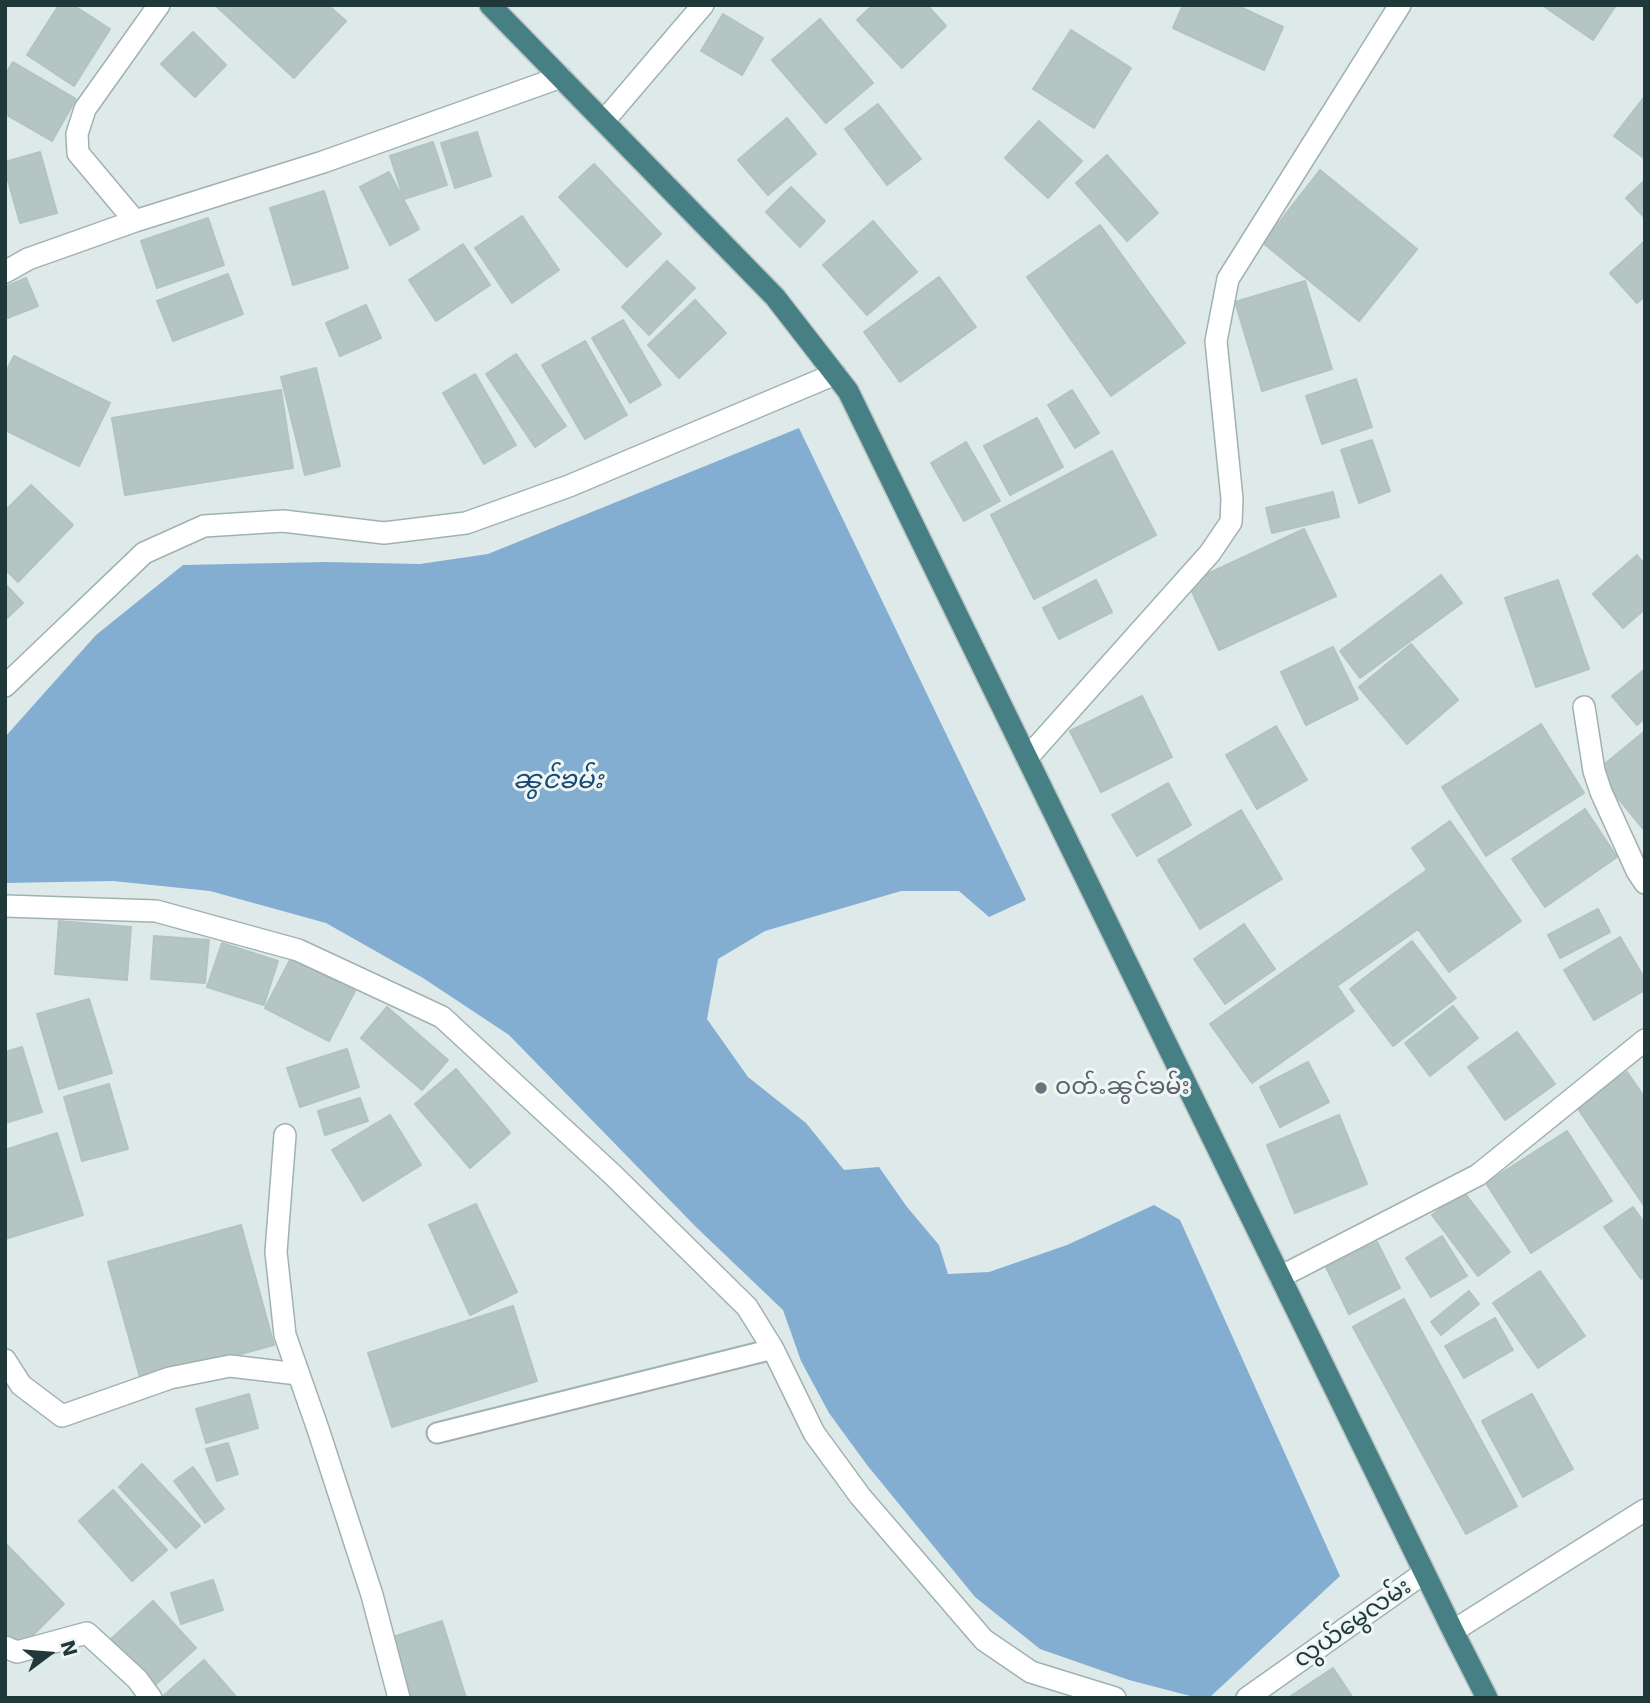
<!DOCTYPE html>
<meta charset="utf-8">
<style>
body{margin:0}
#map{position:relative;width:1650px;height:1703px;overflow:hidden;background:#deeae9;font-family:"DejaVu Sans",sans-serif}
canvas{display:block}
.frame{position:absolute;inset:0;border:7px solid #1f393a;pointer-events:none}
.north{position:absolute;left:14px;top:1619px;width:70px;height:70px;-webkit-text-stroke:5px #eff7f5;paint-order:stroke;rotate:74deg;font-size:19px;font-weight:700;line-height:28px;text-align:center;color:#1f393a}
.north::after{content:'';display:block;margin:auto;width:24px;height:32px;background:#1f393a;clip-path:polygon(50% 0,100% 100%,50% 72%,0 100%)}
</style>
<div id="map">
<canvas width="1650" height="1703"></canvas>
<div class="frame"></div>
<div class="north">N</div>
</div>
<script>
const ctx = document.querySelector('canvas').getContext('2d');
ctx.lineJoin = 'round';
function fillPath(path, color) { ctx.fillStyle = color; ctx.fill(path, 'evenodd'); }
const poly = rows => new Path2D(rows.map(r => 'M' + r).join(''));
function stroke(path, color, width, dash) { ctx.strokeStyle = color; ctx.lineWidth = width; ctx.lineCap = dash ? 'butt' : 'round'; ctx.setLineDash(dash || []); ctx.stroke(path); }
function write(font, color, halo, rows, align = 'center') {
  ctx.font = font + ' "DejaVu Sans","Noto Sans Myanmar",sans-serif'; ctx.lineWidth = 6; ctx.setLineDash([]); ctx.textBaseline = 'middle'; ctx.strokeStyle = halo; ctx.fillStyle = color; for (const [text, x, y, turn = 0] of rows) {
    ctx.save(); ctx.translate(x, y); ctx.rotate((+turn || 0) * Math.PI / 180); ctx.textAlign = isNaN(turn) ? turn : align; if (halo) ctx.strokeText(text, 0, 0); ctx.fillText(text, 0, 0); ctx.restore();
  }
}
const water = poly([
 [799,428,1026,900,989,917,959,891,901,891,765,931,718,959,707,1019,748,1077,806,1123,844,1170,879,1167,907,1207,939,1245,948,1274,989,1272,1067,1245,1154,1205,1180,1220,1340,1576,1209,1698,1198,1698,1129,1680,1040,1649,975,1597,867,1465,829,1413,801,1361,783,1310,696,1227,509,1035,423,978,326,923,210,891,113,881,5,883,5,737,96,635,183,565,325,562,420,564,488,554]
]);
const building = poly([
 [59,5,73,5,110,29,74,86,27,55,59,5],
 [215,5,328,5,346,21,294,78,215,5],
 [873,5,927,5,946,26,902,68,857,20,873,5],
 [1183,5,1236,5,1283,27,1264,70,1173,28,1183,5],
 [1542,5,1616,5,1593,40,1542,5],
 [723,14,763,38,742,75,701,51,723,14],
 [820,19,873,83,826,123,772,60,820,19],
 [1071,30,1131,68,1094,128,1033,89,1071,30],
 [193,32,226,65,195,97,161,64,193,32],
 [13,62,76,99,52,141,5,114,5,75,13,62],
 [1645,96,1645,159,1614,136,1645,96],
 [878,104,921,159,887,185,845,129,878,104],
 [787,118,816,154,768,195,738,160,787,118],
 [1039,121,1082,161,1048,198,1005,158,1039,121],
 [477,132,491,176,455,188,441,143,477,132],
 [433,142,447,185,404,199,390,156,433,142],
 [40,152,57,213,20,223,5,170,5,162,40,152],
 [1107,155,1158,213,1127,241,1076,183,1107,155],
 [594,164,661,234,627,267,559,197,594,164],
 [1320,170,1417,249,1359,321,1263,243,1320,170],
 [389,172,419,229,390,245,360,187,389,172],
 [1645,180,1645,218,1626,198,1645,180],
 [791,187,825,221,800,247,766,212,791,187],
 [324,191,348,268,293,285,270,208,324,191],
 [522,216,559,270,512,303,475,248,522,216],
 [208,218,224,265,157,288,141,241,208,218],
 [873,221,917,272,867,315,823,265,873,221],
 [1100,225,1185,343,1111,396,1027,277,1100,225],
 [1645,241,1645,296,1637,303,1610,273,1645,241],
 [463,244,490,285,436,321,409,280,463,244],
 [667,261,695,288,649,335,622,307,667,261],
 [228,274,243,314,173,341,157,301,228,274],
 [939,277,976,327,900,382,864,332,939,277],
 [26,278,38,306,5,319,5,287,26,278],
 [1305,281,1332,369,1262,391,1235,302,1305,281],
 [695,300,726,333,679,378,648,345,695,300],
 [366,305,381,338,340,356,326,323,366,305],
 [623,320,661,385,630,403,592,338,623,320],
 [585,341,627,415,585,439,542,365,585,341],
 [516,354,566,426,535,447,486,374,516,354],
 [14,356,110,403,79,466,5,430,5,374,14,356],
 [316,368,340,466,305,475,281,377,316,368],
 [475,374,516,445,484,464,443,393,475,374],
 [1356,379,1372,427,1322,444,1306,396,1356,379],
 [281,390,293,468,125,495,112,418,281,390],
 [1072,390,1099,433,1075,448,1048,405,1072,390],
 [1037,418,1063,467,1010,495,984,446,1037,418],
 [1372,440,1390,491,1359,503,1341,450,1372,440],
 [966,442,1000,501,964,521,931,463,966,442],
 [1112,451,1156,535,1034,599,991,515,1112,451],
 [31,485,73,525,18,582,5,569,5,511,31,485],
 [1333,492,1339,517,1272,533,1266,508,1333,492],
 [1304,529,1336,596,1219,650,1188,583,1304,529],
 [1637,555,1645,565,1645,609,1623,628,1593,594,1637,555],
 [1441,575,1462,603,1360,678,1340,651,1441,575],
 [1096,580,1112,612,1059,639,1043,608,1096,580],
 [1558,580,1589,669,1536,687,1505,598,1558,580],
 [5,584,23,603,5,620,5,584],
 [1411,644,1458,700,1407,744,1359,687,1411,644],
 [1333,647,1358,699,1306,725,1281,672,1333,647],
 [1645,669,1645,718,1637,725,1612,696,1645,669],
 [1142,696,1172,757,1101,792,1070,731,1142,696],
 [1541,724,1584,793,1486,856,1442,787,1541,724],
 [1276,726,1307,780,1257,809,1226,755,1276,726],
 [1645,731,1645,831,1596,771,1645,731],
 [1168,783,1191,825,1137,856,1112,815,1168,783],
 [1585,809,1617,857,1545,907,1512,859,1585,809],
 [1241,810,1282,879,1200,929,1158,860,1241,810],
 [1450,821,1521,921,1449,972,1418,929,1337,986,1354,1011,1252,1083,1210,1024,1427,870,1412,848,1450,821],
 [1598,909,1610,932,1560,958,1548,935,1598,909],
 [59,921,131,927,127,980,55,974,59,921],
 [1244,924,1275,969,1225,1004,1194,959,1244,924],
 [154,936,209,940,205,983,151,979,154,936],
 [1620,937,1645,979,1645,990,1594,1020,1564,970,1620,937],
 [1412,941,1456,998,1393,1046,1350,989,1412,941],
 [222,943,278,961,264,1005,207,987,222,943],
 [291,958,355,991,329,1041,265,1008,291,958],
 [89,999,112,1073,59,1089,37,1014,89,999],
 [1453,1006,1478,1038,1430,1076,1405,1043,1453,1006],
 [387,1007,448,1060,422,1090,361,1038,387,1007],
 [1517,1032,1555,1084,1505,1120,1468,1067,1517,1032],
 [22,1047,42,1112,5,1123,5,1052,22,1047],
 [347,1049,359,1087,300,1107,287,1068,347,1049],
 [1308,1062,1329,1102,1280,1127,1260,1087,1308,1062],
 [456,1069,510,1133,470,1168,415,1104,456,1069],
 [1627,1072,1645,1098,1645,1207,1576,1106,1627,1072],
 [109,1084,128,1149,82,1161,64,1097,109,1084],
 [360,1098,368,1121,325,1135,318,1111,360,1098],
 [390,1115,421,1165,363,1201,332,1150,390,1115],
 [1339,1115,1367,1184,1295,1213,1267,1145,1339,1115],
 [1567,1131,1612,1201,1531,1253,1486,1183,1567,1131],
 [57,1133,83,1215,5,1239,5,1150,57,1133],
 [1463,1191,1510,1252,1478,1276,1432,1215,1463,1191],
 [476,1204,517,1292,470,1315,429,1225,476,1204],
 [1633,1207,1645,1224,1645,1276,1641,1279,1604,1227,1633,1207],
 [241,1225,274,1345,141,1381,108,1262,241,1225],
 [1442,1236,1467,1276,1431,1297,1406,1258,1442,1236],
 [1377,1242,1400,1288,1349,1314,1326,1267,1377,1242],
 [1540,1271,1585,1336,1538,1368,1493,1303,1540,1271],
 [1469,1291,1479,1304,1441,1335,1431,1322,1469,1291],
 [1404,1299,1517,1506,1466,1534,1353,1327,1404,1299],
 [513,1306,537,1381,392,1427,368,1353,513,1306],
 [1495,1318,1513,1350,1464,1378,1445,1346,1495,1318],
 [249,1394,258,1428,206,1443,196,1409,249,1394],
 [1532,1394,1573,1469,1523,1497,1482,1421,1532,1394],
 [228,1443,238,1474,217,1481,206,1449,228,1443],
 [142,1464,200,1526,176,1548,119,1487,142,1464],
 [193,1467,224,1509,205,1523,174,1481,193,1467],
 [113,1490,167,1550,132,1581,79,1521,113,1490],
 [5,1543,64,1604,19,1649,5,1635,5,1543],
 [213,1580,223,1610,181,1624,171,1593,213,1580],
 [153,1601,196,1648,154,1686,111,1639,153,1601],
 [442,1621,466,1698,411,1698,393,1637,442,1621],
 [204,1660,237,1698,162,1698,162,1697,204,1660],
 [1333,1668,1353,1698,1288,1698,1333,1668]
]);
const service = poly([
 [437,1433,773,1349]
]);
const minor = poly([
 [604,121,703,5],
 [135,221,78,153,77,134,85,109,159,5],
 [5,272,28,259,135,221,323,162,561,77],
 [5,686,144,553,204,526,283,521,384,533,466,523,569,486,835,374],
 [1584,707,1594,771,1601,792,1637,871,1645,883],
 [1027,758,1210,553,1231,522,1232,499,1216,341,1228,279,1400,5],
 [5,906,156,911,298,950,442,1017,612,1174,747,1307,773,1349,814,1433,860,1496,984,1640,1031,1672,1115,1698],
 [285,1135,276,1252,285,1335,318,1429,372,1595,399,1698],
 [1280,1277,1478,1175,1645,1040],
 [5,1360,21,1385,62,1416,170,1378,230,1366,298,1374],
 [1453,1631,1645,1510],
 [5,1647,17,1652,87,1633,137,1679,151,1698]
]);
const tertiary = poly([
 [1247,1698,1424,1573]
]);
const trunk = poly([
 [490,5,775,297,848,391,1453,1631,1487,1698]
]);
const markers = [
 [1041,1088,7,"#6b7280"]
];
const worshipNames = [
 ["ဝတ်ႉၼွင်ၶမ်း",1055,1088]
];
const streetNames = [
 ["လွယ်မွေလမ်း",1353,1624,-35]
];
const waterNames = [
 ["ၼွင်ၶမ်း",558,781]
];
fillPath(water, '#84aed1');
fillPath(building, '#b4c5c3');
stroke(building, '#b1c4c2', 2);
stroke(service, '#a1b1b1', 23);
stroke(minor, '#a1b1b1', 24);
stroke(tertiary, '#a1b1b1', 24);
stroke(trunk, '#bcc4c4', 24);
stroke(service, '#fff', 19);
stroke(minor, '#fff', 21);
stroke(tertiary, '#fff', 21);
stroke(trunk, '#468084', 21);
for (const [x, y, r, color] of markers) { const dot = new Path2D(); dot.arc(x, y, r, 0, 2 * Math.PI); ctx.fillStyle = color; ctx.fill(dot); stroke(dot, '#eff7f5', 2.5); }
write('24px', '#5b616d', '#eff7f5', worshipNames, 'left');
write('24px', '#1f393a', '#eff7f5', streetNames);
write('italic 26px', '#194a77', '#eff7f5', waterNames);
</script>
